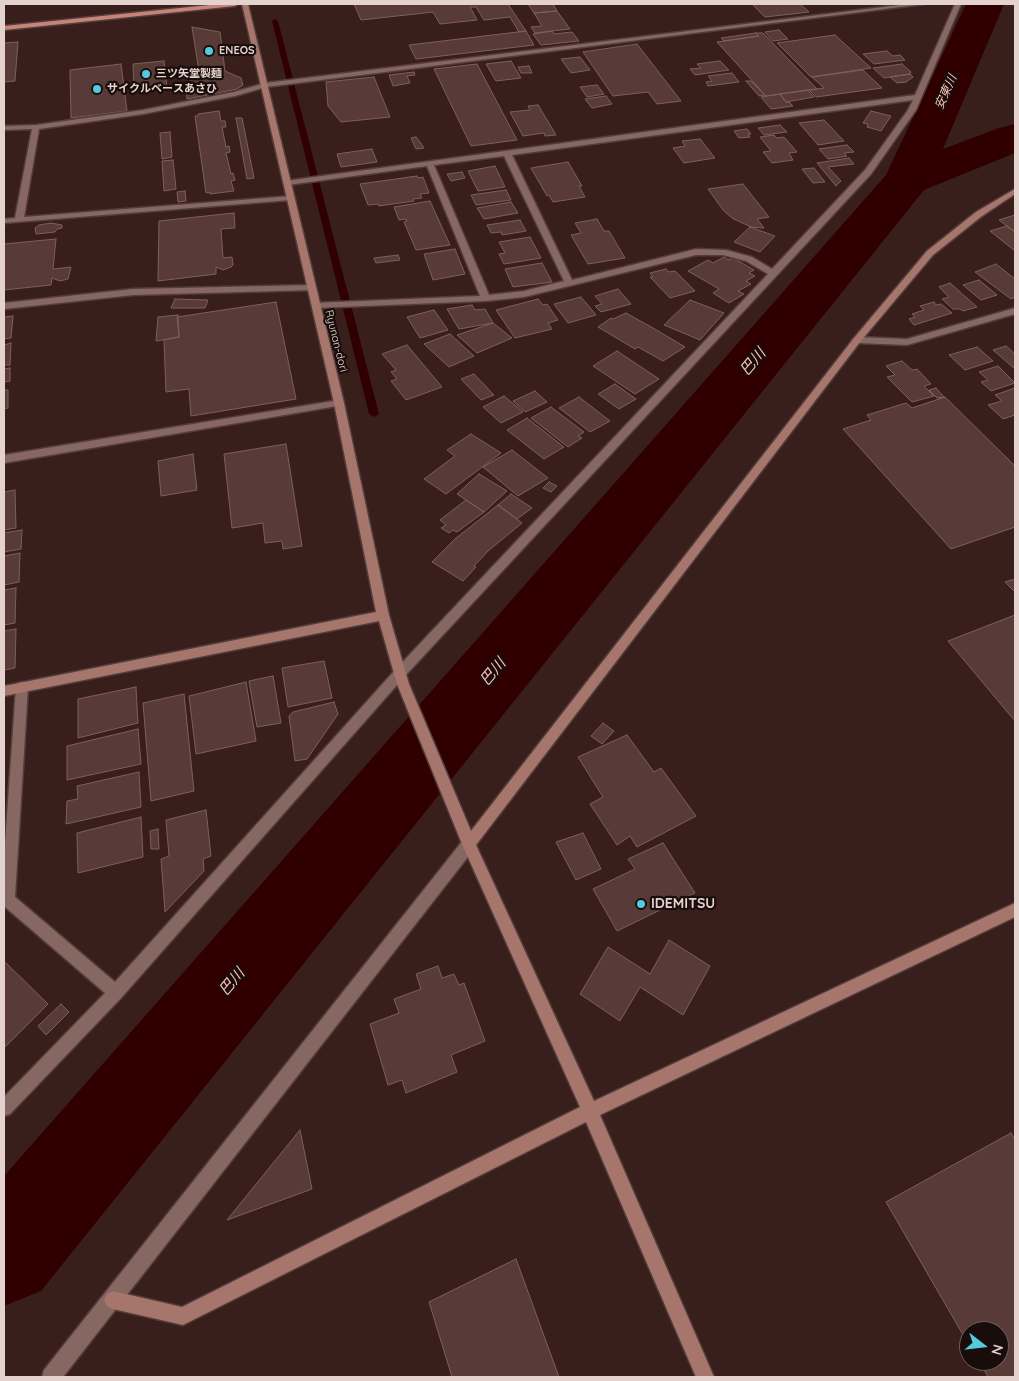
<!DOCTYPE html>
<meta charset="utf-8">
<style>
body{margin:0}
#map{position:relative;width:1019px;height:1381px;overflow:hidden;background:#391f1b;font-family:Quicksand,sans-serif}
canvas{display:block}
.frame{position:absolute;inset:0;border:5px solid #e4d2cf;pointer-events:none}
.north{position:absolute;left:959px;top:1321px;width:50px;height:50px;box-sizing:border-box;background:#180d0b;border:1px solid #6a5c59;border-radius:50%;rotate:106deg;font-size:14px;font-weight:700;line-height:20px;text-align:center;color:#e4d2cf}
.north::after{content:'';display:block;margin:auto;width:18px;height:22px;background:#54cade;clip-path:polygon(50% 0,100% 100%,50% 72%,0 100%)}
</style>
<div id="map">
<canvas width="1019" height="1381"></canvas>
<div class="frame"></div>
<div class="north">N</div>
</div>
<script>
const ctx = document.querySelector('canvas').getContext('2d');
ctx.lineJoin = 'round';
const poly = rows => new Path2D(rows.map(r => 'M' + r).join(''));
function fillPath(path, color) { ctx.fillStyle = color; ctx.fill(path, 'evenodd'); }
function stroke(path, color, width, dash) { ctx.strokeStyle = color; ctx.lineWidth = width; ctx.lineCap = dash ? 'butt' : 'round'; ctx.setLineDash(dash || []); ctx.stroke(path); }
function write(font, color, halo, rows, align = 'center') {
  ctx.font = font + ' Quicksand,"Noto Sans JP",sans-serif'; ctx.lineWidth = 4.5; ctx.setLineDash([]); ctx.textBaseline = 'middle'; ctx.strokeStyle = halo; ctx.fillStyle = color; for (const [text, x, y, turn = 0] of rows) {
    ctx.save(); ctx.translate(x, y); ctx.rotate((+turn || 0) * Math.PI / 180); ctx.textAlign = isNaN(turn) ? turn : align; if (halo) ctx.strokeText(text, 0, 0); ctx.fillText(text, 0, 0); ctx.restore();
  }
}
const stream = poly([
 [275,19,278,21,379,414,374,417,369,414,272,21,275,19]
]);
const river = poly([
 [966,4,1004,4,943,149,999,128,1015,124,1015,153,924,190,41,1291,4,1306,4,1176,886,175,966,4]
]);
const building = poly([
 [354,4,508,4,526,31,519,32,510,17,484,20,476,7,470,7,477,20,440,24,433,12,361,20,354,4],
 [528,4,553,4,557,11,534,13,528,4],
 [752,4,800,4,809,12,765,17,752,4],
 [557,11,570,29,535,33,531,27,542,26,534,13,557,11],
 [192,27,220,32,225,71,241,78,243,85,237,89,187,99,186,84,191,80,200,78,192,27],
 [779,30,788,39,773,41,765,32,779,30],
 [526,31,534,45,416,59,409,45,526,31],
 [552,31,554,34,572,32,579,41,541,45,533,34,552,31],
 [756,33,763,33,817,89,766,96,717,42,759,36,756,33],
 [756,33,759,36,724,41,721,38,756,33],
 [835,35,871,68,811,77,777,43,835,35],
 [18,42,15,81,4,82,4,43,18,42],
 [637,44,681,101,657,104,648,92,613,96,583,52,637,44],
 [887,51,893,56,900,55,905,60,874,64,863,54,887,51],
 [580,57,590,70,571,73,561,59,580,57],
 [164,61,167,87,134,92,133,64,164,61],
 [511,61,521,78,496,81,486,64,511,61],
 [720,61,729,70,695,75,690,69,701,68,697,64,720,61],
 [121,64,127,111,71,118,70,70,121,64],
 [477,64,517,140,471,146,434,69,477,64],
 [902,64,911,72,910,74,884,78,873,68,902,64],
 [529,66,532,73,521,73,518,67,529,66],
 [863,70,882,88,816,97,809,90,824,88,812,77,863,70],
 [414,72,415,75,407,76,410,83,393,86,389,75,414,72],
 [732,73,739,82,708,86,706,82,712,81,708,76,732,73],
 [910,74,913,77,906,82,897,83,890,77,910,74],
 [374,77,390,117,341,122,328,106,326,82,374,77],
 [746,81,751,81,765,95,759,96,746,81],
 [597,85,604,94,587,97,580,87,597,85],
 [807,90,814,97,786,102,780,94,807,90],
 [780,94,786,102,789,102,793,106,771,109,761,97,780,94],
 [606,96,612,104,592,108,585,99,606,96],
 [538,105,556,135,545,136,544,133,523,136,510,112,530,110,528,106,538,105],
 [219,111,221,121,225,121,226,127,222,127,226,147,229,146,230,152,226,153,231,174,233,173,235,180,231,181,234,191,210,194,210,192,206,193,195,116,198,116,198,114,219,111],
 [871,111,891,116,881,131,867,127,868,124,863,123,871,111],
 [236,118,242,118,254,178,247,179,236,118],
 [824,120,844,141,818,145,799,123,824,120],
 [780,125,787,132,764,135,758,128,780,125],
 [747,129,751,134,748,134,750,137,739,138,734,131,747,129],
 [170,132,172,157,162,159,160,133,170,132],
 [774,135,777,138,784,137,797,152,789,153,793,160,772,163,763,152,771,151,760,137,774,135],
 [416,137,420,142,424,148,416,149,411,138,416,137],
 [700,139,715,158,684,163,673,148,685,146,682,141,700,139],
 [847,145,854,152,844,153,847,156,828,159,819,149,847,145],
 [372,149,377,162,341,167,337,154,372,149],
 [849,158,854,164,828,167,841,181,836,186,817,163,849,158],
 [173,160,176,189,164,191,162,161,173,160],
 [568,162,582,186,579,186,585,197,553,202,549,195,547,196,531,168,568,162],
 [495,166,505,187,478,191,468,171,495,166],
 [814,168,825,182,813,183,802,169,814,168],
 [462,172,465,178,451,181,447,174,462,172],
 [417,176,418,178,423,177,429,193,420,194,422,198,413,199,414,201,379,206,378,204,368,205,360,184,417,176],
 [743,184,769,217,757,219,764,228,751,227,732,218,723,210,708,189,743,184],
 [506,190,511,200,476,205,471,195,506,190],
 [185,191,186,201,178,202,177,192,185,191],
 [430,201,450,245,416,250,404,222,407,221,406,219,399,220,394,207,430,201],
 [511,202,518,213,484,219,477,208,511,202],
 [234,213,235,228,221,229,223,258,232,257,233,265,231,267,223,270,216,267,216,274,158,281,159,221,234,213],
 [1015,215,1015,232,999,220,1015,215],
 [597,219,604,231,609,231,625,258,588,264,571,235,581,233,575,223,597,219],
 [520,220,526,231,502,235,501,232,491,233,487,225,520,220],
 [51,223,62,225,62,228,57,229,55,232,36,234,35,228,39,225,51,223],
 [1007,226,1015,232,1015,251,990,231,1007,226],
 [750,227,775,236,760,252,734,242,750,227],
 [530,237,541,258,504,264,499,254,505,253,499,242,530,237],
 [56,239,53,269,71,267,68,279,60,281,52,278,51,285,4,290,4,244,56,239],
 [455,249,465,274,433,280,424,254,455,249],
 [398,255,400,260,376,263,374,258,398,255],
 [724,257,728,260,733,258,754,270,749,273,755,276,746,281,751,284,738,291,744,294,729,303,713,293,719,289,688,271,708,260,713,263,724,257],
 [542,263,552,282,513,287,505,269,542,263],
 [996,264,1015,279,1015,297,1011,299,975,272,996,264],
 [666,269,669,272,675,271,695,291,670,298,650,277,653,277,650,273,666,269],
 [979,280,997,295,981,300,963,285,979,280],
 [950,283,977,307,963,311,960,309,953,309,942,299,949,297,939,287,950,283],
 [618,289,631,304,601,312,595,306,602,304,595,296,618,289],
 [581,297,596,315,568,323,554,304,581,297],
 [175,299,208,300,205,308,171,308,175,299],
 [538,299,543,305,547,304,558,320,548,323,552,329,515,338,496,310,538,299],
 [690,300,724,313,700,340,664,325,690,300],
 [276,302,296,399,191,416,189,389,166,392,164,340,179,337,177,317,276,302],
 [934,302,936,305,941,304,952,313,914,325,909,319,915,317,912,314,924,310,920,306,934,302],
 [472,305,475,310,485,309,493,323,459,329,447,309,472,305],
 [434,310,448,330,420,338,407,317,434,310],
 [626,313,653,328,685,347,663,361,638,347,635,349,598,327,611,318,613,319,626,313],
 [178,315,179,337,156,341,158,317,178,315],
 [13,316,11,338,4,339,4,317,13,316],
 [493,323,512,338,477,353,457,335,493,323],
 [450,334,474,356,449,367,424,344,450,334],
 [11,343,10,365,4,365,4,345,11,343],
 [407,345,442,387,406,400,391,381,397,379,391,372,396,370,382,354,407,345],
 [1006,346,1015,354,1015,369,993,350,1006,346],
 [977,347,993,361,965,370,949,355,977,347],
 [617,351,659,379,635,394,593,366,617,351],
 [902,361,912,370,917,369,931,384,924,386,934,396,912,402,887,377,895,375,886,366,902,361],
 [998,366,1015,383,991,391,981,382,988,380,979,372,998,366],
 [10,368,10,381,4,382,4,369,10,368],
 [474,374,494,395,481,400,461,379,474,374],
 [615,384,636,399,619,409,598,394,615,384],
 [936,388,944,397,937,398,929,390,936,388],
 [1015,388,1015,415,1003,419,988,405,1002,401,995,395,1015,388],
 [4,390,8,390,8,408,4,409,4,390],
 [535,391,547,402,525,412,513,401,535,391],
 [504,396,523,412,501,423,483,407,504,396],
 [579,397,610,421,590,432,559,408,579,397],
 [945,397,1015,466,1015,527,951,549,843,429,871,420,867,415,906,403,912,408,945,397],
 [551,407,584,432,578,436,582,438,568,447,531,418,551,407],
 [527,418,564,447,544,459,507,430,527,418],
 [471,434,501,453,446,494,424,479,455,456,447,450,471,434],
 [286,444,302,546,283,549,282,541,265,543,263,523,232,528,224,454,286,444],
 [512,450,548,478,518,496,483,467,512,450],
 [193,454,197,490,161,496,158,461,193,454],
 [479,474,507,491,484,512,457,494,479,474],
 [549,482,557,486,551,492,543,488,549,482],
 [15,490,16,528,4,530,4,492,15,490],
 [511,494,532,508,517,519,498,505,511,494],
 [466,500,484,512,457,532,453,530,449,533,441,528,446,525,440,520,466,500],
 [498,505,522,523,488,551,474,566,476,567,463,581,432,562,455,539,498,505],
 [22,530,21,549,4,552,4,533,22,530],
 [20,553,19,582,4,585,4,556,20,553],
 [1015,579,1015,592,1005,582,1015,579],
 [16,588,15,623,4,625,4,590,16,588],
 [1015,615,1015,721,948,641,1015,615],
 [16,629,15,668,4,670,4,631,16,629],
 [324,661,332,698,288,707,282,668,324,661],
 [273,676,281,723,257,727,249,681,273,676],
 [246,682,256,741,196,754,189,696,246,682],
 [136,687,138,723,78,738,78,699,136,687],
 [184,694,194,791,151,801,143,703,184,694],
 [334,702,338,714,307,759,295,761,289,716,293,712,334,702],
 [603,723,614,731,602,744,591,736,603,723],
 [138,729,141,764,67,780,67,746,138,729],
 [627,735,654,772,661,768,696,816,637,847,630,836,617,845,590,804,603,797,578,757,627,735],
 [139,772,141,807,66,824,67,801,78,799,77,786,139,772],
 [206,810,211,856,203,859,204,871,165,912,161,859,169,856,166,820,206,810],
 [141,817,143,857,78,873,77,833,141,817],
 [158,829,159,849,151,849,150,831,158,829],
 [583,833,601,869,576,880,556,842,583,833],
 [663,843,695,893,617,931,593,889,635,869,628,859,663,843],
 [669,940,710,966,683,1015,640,987,620,1021,580,994,608,947,650,974,669,940],
 [4,961,48,1004,4,1048,4,961],
 [438,966,442,978,454,974,459,985,464,983,485,1041,451,1055,457,1072,406,1093,402,1080,388,1085,370,1024,399,1013,394,999,421,989,416,974,438,966],
 [61,1004,69,1012,46,1035,38,1026,61,1004],
 [300,1130,312,1189,227,1220,300,1130],
 [1011,1133,1015,1139,1015,1377,988,1377,979,1361,999,1361,999,1331,969,1331,969,1345,886,1202,1011,1133],
 [516,1259,559,1377,452,1377,429,1302,516,1259]
]);
const street = poly([
 [908,4,924,4,266,87,235,96,143,114,39,129,24,217,291,196,295,198,291,200,4,223,4,219,15,218,32,129,4,130,4,126,36,125,143,110,234,92,265,83,908,4],
 [955,4,961,4,916,110,871,174,404,677,121,998,10,1114,4,1116,4,1097,105,993,4,906,4,858,16,687,18,683,22,682,26,683,28,687,15,897,115,982,396,669,768,274,746,261,723,255,696,255,524,297,486,301,316,308,313,307,313,303,480,296,427,166,288,185,285,185,285,181,915,95,955,4],
 [913,100,908,110,865,170,772,269,752,257,726,250,696,249,572,280,512,155,913,100],
 [504,156,564,281,524,291,489,295,434,165,504,156],
 [311,285,314,286,314,290,133,295,4,309,4,303,133,289,311,285],
 [1015,308,1015,314,907,345,857,343,852,340,857,337,907,339,1015,308],
 [339,400,344,403,343,405,4,463,4,455,339,400],
 [469,838,474,839,476,844,474,849,63,1377,42,1377,44,1370,464,839,469,838]
]);
const secondary = poly([
 [242,4,248,4,344,403,389,615,409,684,471,831,854,338,927,251,976,212,1015,189,1015,194,982,216,933,255,860,342,476,845,594,1101,1015,903,1015,917,600,1115,714,1377,696,1377,586,1122,183,1325,113,1309,107,1306,104,1300,107,1294,113,1291,182,1307,580,1107,462,844,397,684,379,621,4,696,4,686,376,612,334,403,242,4]
]);
const primary = poly([
 [219,4,238,4,235,6,4,30,4,26,219,4]
]);
const markers = [
 [209,51,5,"#54cade"],
 [146,74,5,"#54cade"],
 [97,89,5,"#54cade"],
 [641,904,5,"#54cade"]
];
const farPoinames = [
 ["ENEOS",219,51],
 ["三ツ矢堂製麺",156,74],
 ["サイクルベースあさひ",107,89]
];
const farStreetnames = [
 ["Ryunan-dori",336,341,76]
];
const farWaternames = [
 ["安東川",946,92,-66]
];
const poiNames = [
 ["IDEMITSU",651,904]
];
const waterNames = [
 ["巴川",753,362,-50],
 ["巴川",493,672,-50],
 ["巴川",232,982,-50]
];
fillPath(stream, '#300000');
fillPath(river, '#300000');
fillPath(building, '#583b36');
stroke(building, '#7e605a', 1);
stroke(street, '#523d3a', 3);
stroke(secondary, '#523d3a', 3);
stroke(primary, '#523d3a', 3);
fillPath(street, '#866761');
fillPath(secondary, '#a6756c');
fillPath(primary, '#c78377');
for (const [x, y, r, color] of markers) { const dot = new Path2D(); dot.arc(x, y, r, 0, 2 * Math.PI); ctx.fillStyle = color; ctx.fill(dot); stroke(dot, '#180d0b', 2); }
write('bold 11px', '#e4d2cf', '#180d0b', farPoinames, 'left');
write('11px', '#e4d2cf', '#180d0b', farStreetnames);
write('italic 12px', '#ffbdb1', '#180d0b', farWaternames);
write('bold 14px', '#e4d2cf', '#180d0b', poiNames, 'left');
write('italic 15px', '#ffbdb1', '#180d0b', waterNames);
</script>
